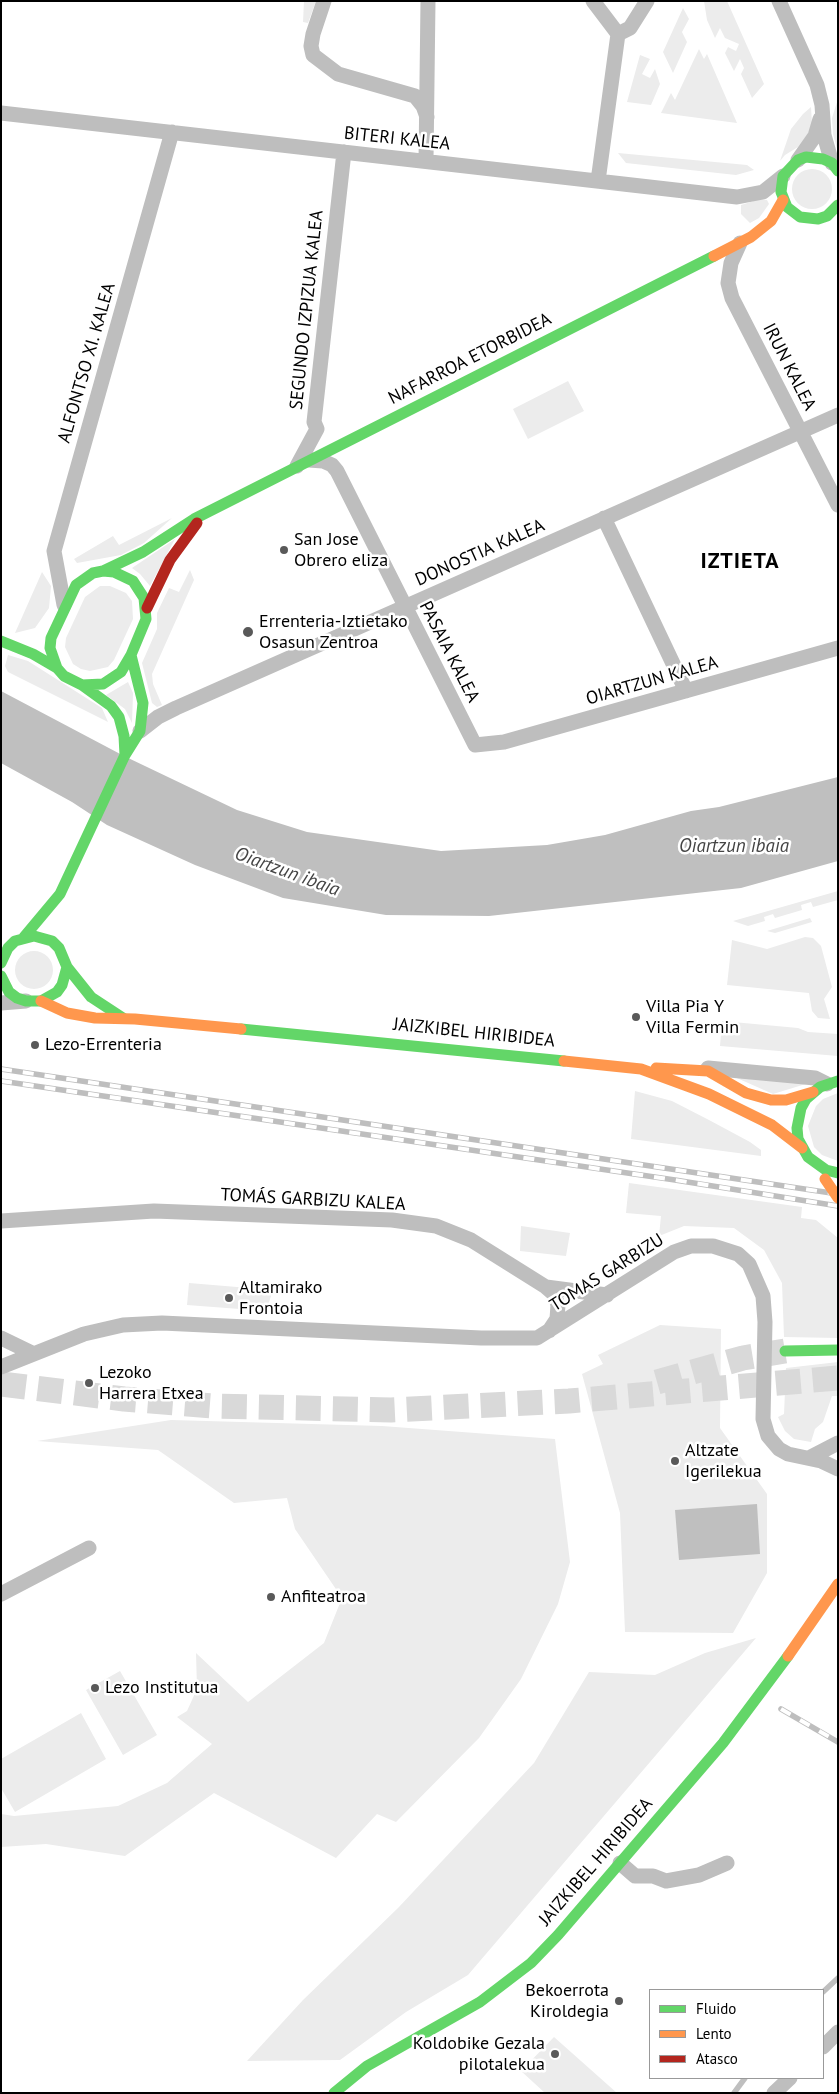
<!DOCTYPE html>
<meta charset="utf-8">
<style>
body{margin:0}
#map{position:relative;width:839px;height:2094px;overflow:hidden;background:#fff;font-family:"PT Sans",sans-serif}
canvas{display:block}
.frame{position:absolute;inset:0;border:2px solid #000;pointer-events:none}
.legend{position:absolute;left:649px;top:1989px;width:175px;height:90px;box-sizing:border-box;background:#fff;border:1px solid #999;margin:0;padding:6px 9px;list-style:none;font-size:15px;color:#000}
.legend li{display:flex;align-items:center;gap:10px;height:25px}
.legend b{width:25px;border:1px solid #999}
</style>
<div id="map">
<canvas width="839" height="2094"></canvas>
<div class="frame"></div>
<ul class="legend">
<li><b style="height:6px;background:#63d668"></b>Fluido</li>
<li><b style="height:6px;background:#ff974d"></b>Lento</li>
<li><b style="height:6px;background:#b3261e"></b>Atasco</li>
</ul>
</div>
<script>
const ctx = document.querySelector('canvas').getContext('2d');
ctx.lineJoin = 'round';
function fillPath(path, color) { ctx.fillStyle = color; ctx.fill(path, 'evenodd'); }
const poly = rows => new Path2D(rows.map(r => 'M' + r).join(''));
function stroke(path, color, width, dash) { ctx.strokeStyle = color; ctx.lineWidth = width; ctx.lineCap = dash ? 'butt' : 'round'; ctx.setLineDash(dash || []); ctx.stroke(path); }
function write(font, color, halo, rows, align = 'center') {
  ctx.font = font + ' "PT Sans",sans-serif'; ctx.lineWidth = 5; ctx.setLineDash([]); ctx.textBaseline = 'middle'; ctx.strokeStyle = halo; ctx.fillStyle = color; for (const [text, x, y, turn = 0] of rows) {
    ctx.save(); ctx.translate(x, y); ctx.rotate((+turn || 0) * Math.PI / 180); ctx.textAlign = isNaN(turn) ? turn : align; if (halo) ctx.strokeText(text, 0, 0); ctx.fillText(text, 0, 0); ctx.restore();
  }
}
const green = poly([
 [304,1,316,1,308,23,303,22],
 [704,1,727,1,764,84,752,98,741,74,744,68,740,59,734,71,725,53,728,47,736,51,739,44,725,38,720,28,715,38,707,20],
 [683,8,689,19,682,32,687,42,673,73,663,52],
 [699,49,704,59,707,54,737,123,661,113,671,93,675,100],
 [640,55,650,59,642,74,650,78,655,69,660,84,651,105,627,102],
 [838,99,838,152,833,134,832,118],
 [811,107,812,123,808,134,798,147,785,155,780,161,791,129,803,114],
 [618,153,747,165,754,170,736,175,626,163],
 '792 189a20 20 0 1 1 40 0a20 20 0 1 1-40 0Z',
 [760,199,767,200,769,204,759,218,750,223,741,214,741,205],
 [568,381,584,411,528,439,513,409],
 [172,518,144,543,121,555,77,563,74,559,113,536,119,545],
 [175,539,150,586,140,574,132,568],
 [190,570,194,580,152,674,153,684,162,705,157,707,152,703,142,663,157,629,157,613,169,588,179,592],
 [42,572,51,586,49,608,35,628,15,633],
 [100,586,110,586,126,593,132,601,133,619,114,660,108,667,90,671,81,669,73,664,65,647,66,638,85,597],
 [8,655,28,661,102,708,108,722,8,672,5,666],
 [128,682,133,693,132,723,125,709,106,695],
 [838,891,838,900,813,907,811,902,801,905,802,910,775,918,773,914,764,917,765,921,748,926,733,921],
 [810,918,812,922,775,933,767,931],
 [805,937,813,938,821,946,832,987,824,999,830,1019,818,1018,812,1011,809,993,727,985,732,940,767,949],
 '15 970a19 19 0 1 1 38 0a19 19 0 1 1-38 0Z',
 [722,1021,798,1028,808,1032,838,1034,838,1056,720,1046],
 [730,1075,809,1083,773,1094],
 [635,1091,672,1101,709,1120,750,1142,761,1150,761,1156,631,1139],
 [838,1093,838,1161,822,1155,814,1147,808,1126,816,1106,823,1099],
 [629,1183,802,1207,801,1218,816,1220,838,1238,838,1338,784,1337,782,1283,764,1250,734,1228,684,1226,659,1236,661,1216,626,1213],
 [521,1226,570,1233,566,1256,520,1251],
 [189,1283,273,1290,266,1311,187,1305],
 [660,1325,721,1329,720,1428,767,1494,767,1573,733,1633,625,1632,620,1513,582,1374,603,1364,598,1355],
 [838,1362,838,1396,832,1396,823,1422,815,1429,811,1442,794,1439,785,1431,778,1417,784,1414,786,1368],
 [171,1420,382,1426,555,1439,570,1562,558,1604,521,1679,479,1738,396,1822,377,1814,336,1858,214,1793,125,1856,46,1844,1,1847,1,1814,14,1816,118,1806,167,1783,212,1744,177,1717,187,1711,197,1689,196,1653,248,1702,324,1643,342,1598,295,1529,287,1498,234,1503,158,1450,37,1441],
 [756,1638,468,1975,406,2012,340,2060,247,2061,303,2000,398,1908,534,1763,589,1672,655,1675,705,1653],
 [120,1671,157,1735,123,1755,86,1690],
 [81,1713,106,1759,15,1812,1,1788,1,1759],
 [554,2037,617,2093,545,2093,521,2071]
]);
const water = poly([
 [1,691,124,756,237,810,307,832,441,851,547,845,605,835,691,811,719,807,838,777,838,861,741,888,489,916,386,915,283,898,195,865,107,825,72,802,1,763],
 [757,1504,760,1554,679,1560,675,1510]
]);
const stream = poly([
 [823,1992,838,1978],
 [734,2093,745,2078]
]);
const primaryTunnel = poly([
 [657,1382,743,1358,785,1351],
 [1,1384,124,1399,213,1406,391,1410,569,1401,838,1378]
]);
const street = poly([
 [324,1,313,34,311,46,313,55,338,74,415,96,423,106,427,117],
 [593,1,618,34,598,181],
 [779,1,817,85,822,105,824,135,832,163],
 [618,34,630,28,647,1],
 [1,113,737,197,763,192,783,176],
 [798,160,815,136,820,119],
 [426,161,428,1],
 [740,243,731,263,728,283,732,298,838,505],
 [309,460,323,461,332,465,337,471,475,745,504,742,838,648],
 [297,466,317,429,314,422,344,152],
 [604,518,686,691],
 [64,605,54,551,172,132],
 [140,731,158,717,176,708,838,415],
 [1,1003,26,1001],
 [708,1068,815,1078,827,1084],
 [1,1221,154,1211,392,1220,436,1226,471,1240,546,1287,607,1295],
 [546,1287,554,1294,558,1305,557,1319,549,1331],
 [1,1338,32,1353],
 [1,1367,84,1334,123,1325,162,1323,481,1338,537,1338,674,1252,691,1246,713,1246,738,1254,749,1264,763,1296,765,1322,763,1419,768,1436,779,1449,788,1454,821,1461,838,1469],
 [809,1458,838,1443],
 [1,1594,89,1548],
 [620,1863,635,1876,653,1876,666,1881,699,1875,727,1863],
 [823,2047,838,2032],
 [774,2093,790,2078]
]);
const fast = poly([
 [838,171,832,163,823,159,806,157,798,160,783,176,781,192,787,207,800,217,818,219,827,216,838,205],
 [103,571,143,552,194,519,714,256],
 [103,571,114,572,133,581,144,598,146,619,131,655,121,672,103,684,82,685,64,676,57,668,50,648,51,638,76,585,93,573,103,571],
 [1,641,33,654,57,668],
 [82,685,111,706,119,717,124,736,125,755],
 [24,937,60,894,125,755,140,731,143,703,131,655],
 [1,963,8,948,15,941,34,936,52,941,59,948,67,967,62,985,57,992,41,1001,26,1001,17,998,9,992,1,976],
 [67,967,91,997,123,1018],
 [241,1029,564,1061],
 [838,1081,820,1087,806,1099,801,1108,797,1128,798,1139,808,1157,826,1170,838,1173],
 [785,1351,838,1350],
 [334,2093,367,2066,480,2002,531,1963,558,1935,723,1743,788,1656]
]);
const slow = poly([
 [714,256,751,237,771,221,783,200],
 [41,1001,67,1013,95,1018,135,1019,241,1029],
 [564,1061,641,1069,709,1094,772,1125,802,1148],
 [656,1068,708,1071,746,1093,771,1100,786,1100,813,1092],
 [788,1656,838,1584]
]);
const jam = poly([
 [147,608,170,560,197,523]
]);
const rail = poly([
 [1,1069,838,1194],
 [1,1081,675,1180,838,1206],
 [781,1709,838,1742]
]);
const slowBridge = poly([
 [825,1179,838,1198]
]);
const markers = [
 [284,550,5,"#595959"],
 [248,632,6,"#595959"],
 [636,1017,5,"#595959"],
 [35,1045,5,"#595959"],
 [229,1298,5,"#595959"],
 [89,1383,5,"#595959"],
 [675,1461,5,"#595959"],
 [271,1597,5,"#595959"],
 [95,1688,5,"#595959"],
 [619,2001,5,"#595959"],
 [555,2054,5,"#595959"]
];
const streetNames = [
 ["BITERI KALEA",397,139,6],
 ["SEGUNDO IZPIZUA KALEA",307,310,-84],
 ["NAFARROA ETORBIDEA",470,359,-27],
 ["ALFONTSO XI. KALEA",87,363,-74],
 ["IRUN KALEA",789,367,63],
 ["DONOSTIA KALEA",480,553,-24],
 ["PASAIA KALEA",449,652,63],
 ["OIARTZUN KALEA",652,681,-16],
 ["JAIZKIBEL HIRIBIDEA",474,1033,6],
 ["TOMÁS GARBIZU KALEA",313,1200,3],
 ["TOMAS GARBIZU",607,1273,-32],
 ["JAIZKIBEL HIRIBIDEA",596,1862,-49]
];
const poiNames = [
 ["San Jose",294,540],
 ["Obrero eliza",294,561],
 ["Errenteria-Iztietako",259,622],
 ["Osasun Zentroa",259,643],
 ["Villa Pia Y",646,1007],
 ["Villa Fermin",646,1028],
 ["Lezo-Errenteria",45,1045],
 ["Altamirako",239,1288],
 ["Frontoia",239,1309],
 ["Lezoko",99,1373],
 ["Harrera Etxea",99,1394],
 ["Altzate",685,1451],
 ["Igerilekua",685,1472],
 ["Anfiteatroa",281,1597],
 ["Lezo Institutua",105,1688],
 ["Bekoerrota",609,1991,"right"],
 ["Kiroldegia",609,2012,"right"],
 ["Koldobike Gezala",545,2044,"right"],
 ["pilotalekua",545,2065,"right"]
];
const waterNames = [
 ["Oiartzun ibaia",734,847],
 ["Oiartzun ibaia",287,872,20]
];
const districtNames = [
 ["IZTIETA",740,562]
];
fillPath(green, '#ececec');
fillPath(water, '#bfbfbf');
stroke(stream, '#bfbfbf', 5.5);
stroke(primaryTunnel, '#d9d9d9', 25, [25, 12]);
stroke(street, '#bebebe', 15);
stroke(fast, '#63d668', 11);
stroke(slow, '#ff974d', 11);
stroke(jam, '#b3261e', 11);
stroke(rail, '#bebebe', 5.5);
stroke(rail, '#fff', 4, [11]);
stroke(slowBridge, '#ff974d', 11);
for (const [x, y, r, color] of markers) { const dot = new Path2D(); dot.arc(x, y, r, 0, 2 * Math.PI); ctx.fillStyle = color; ctx.fill(dot); stroke(dot, '#fff', 2); }
write('18px', '#000', '#fff', streetNames);
write('18px', '#000', '#fff', poiNames, 'left');
write('italic 19px', '#444', '#fff', waterNames);
ctx.letterSpacing = '1px';
write('bold 22px', '#000', '#fff', districtNames);
ctx.letterSpacing = '0px';
</script>
